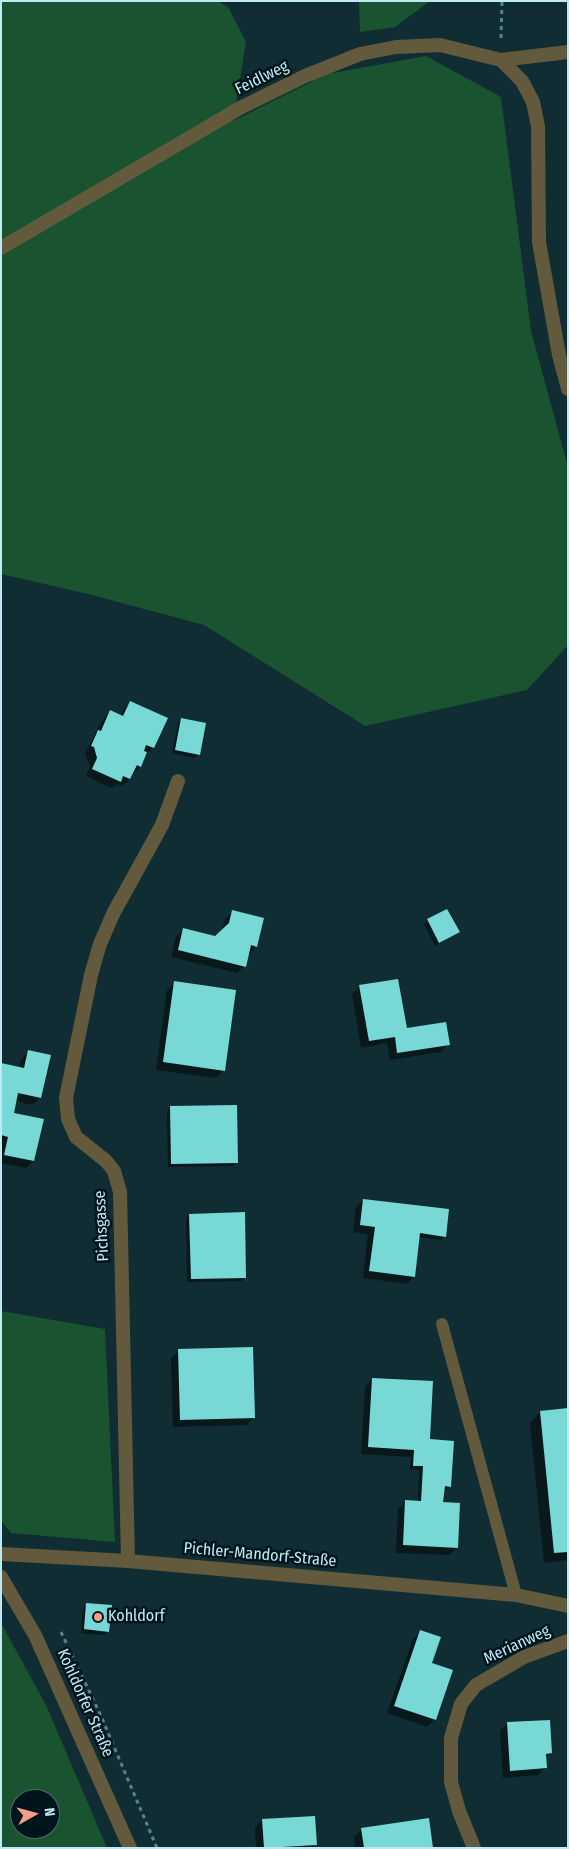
<!DOCTYPE html>
<meta charset="utf-8">
<style>
body{margin:0}
#map{position:relative;width:569px;height:1849px;overflow:hidden;background:#0f2d33;font-family:"Fira Sans Condensed",sans-serif}
canvas{display:block}
.frame{position:absolute;inset:0;border:2px solid #bfeaf4;pointer-events:none}
.north{position:absolute;left:10px;top:1789px;width:50px;height:50px;box-sizing:border-box;background:#00151b;border:1px solid #4c6a72;border-radius:50%;rotate:83deg;font-size:14px;font-weight:700;line-height:20px;text-align:center;color:#bfeaf4}
.north::after{content:'';display:block;margin:auto;width:18px;height:22px;background:#f49e8a;clip-path:polygon(50% 0,100% 100%,50% 72%,0 100%)}
</style>
<div id="map">
<canvas width="569" height="1849"></canvas>
<div class="frame"></div>
<div class="north">N</div>
</div>
<script>
const ctx = document.querySelector('canvas').getContext('2d');
ctx.lineJoin = 'round';
function fillPath(path, color) { ctx.fillStyle = color; ctx.fill(path, 'evenodd'); }
const poly = rows => new Path2D(rows.map(r => 'M' + r).join(''));
function stroke(path, color, width, dash) { ctx.strokeStyle = color; ctx.lineWidth = width; ctx.lineCap = dash ? 'butt' : 'round'; ctx.setLineDash(dash || []); ctx.stroke(path); }
function write(font, color, halo, rows, align = 'center') {
  ctx.font = font + ' "Fira Sans Condensed",sans-serif'; ctx.lineWidth = 5; ctx.setLineDash([]); ctx.textBaseline = 'middle'; ctx.strokeStyle = halo; ctx.fillStyle = color; for (const [text, x, y, turn = 0] of rows) {
    ctx.save(); ctx.translate(x, y); ctx.rotate((+turn || 0) * Math.PI / 180); ctx.textAlign = isNaN(turn) ? turn : align; if (halo) ctx.strokeText(text, 0, 0); ctx.fillText(text, 0, 0); ctx.restore();
  }
}
const green = poly([
 [1,1,218,1,228,7,246,42,233,121,327,74,426,56,501,97,531,331,568,467,568,645,527,690,365,726,204,625,88,594,1,574],
 [359,1,430,1,395,27,360,32],
 [1,1311,105,1329,115,1542,11,1533,1,1520],
 [1,1623,46,1705,107,1848,1,1848],
 [20,1799,50,1799,50,1829,20,1829]
]);
const shadow = poly([
 [130,703,153,748,145,755,140,766,129,779,122,786,117,784,112,788,86,776,90,766,85,753,103,719,111,712,120,716,123,710],
 [182,719,199,754,195,758,172,753,178,723],
 [233,911,256,946,249,954,244,966,237,973,171,957,176,937,184,930,215,937,222,931,225,919],
 [428,920,458,932,435,946,424,924],
 [175,983,224,1070,216,1078,156,1070,167,990],
 [360,986,406,1030,448,1044,441,1052,390,1060,387,1043,361,1048,352,994],
 [28,1052,40,1097,33,1105,15,1101,12,1114,42,1120,33,1161,26,1168,1,1163,1,1064,19,1068,21,1059],
 [170,1107,237,1162,233,1166,168,1167,167,1111],
 [364,1200,445,1236,441,1240,419,1237,414,1276,407,1284,363,1278,368,1234,353,1232,356,1207],
 [189,1215,245,1277,242,1281,187,1282,186,1218],
 [179,1350,254,1417,247,1425,173,1427,171,1358],
 [372,1379,429,1443,450,1486,447,1490,443,1490,442,1501,457,1548,449,1555,396,1553,398,1509,406,1501,418,1502,419,1470,410,1469,411,1457,361,1454,365,1387],
 [568,1409,568,1560,544,1563,530,1423,540,1412],
 [87,1604,108,1631,104,1635,81,1633,83,1608],
 [421,1632,430,1663,452,1671,434,1720,427,1727,387,1713,413,1639],
 [507,1724,551,1753,545,1759,545,1768,538,1775,503,1778,500,1731],
 [262,1820,315,1844,312,1848,256,1848,255,1828],
 [362,1829,432,1848,356,1848,354,1837]
]);
const building = poly([
 [130,701,168,718,154,748,146,745,144,751,147,752,141,767,137,765,130,779,123,776,121,782,92,769,97,758,94,747,91,746,98,730,101,731,110,710,123,716],
 [181,718,206,723,200,755,175,750],
 [447,909,460,932,439,943,427,919],
 [232,910,264,918,257,947,251,945,246,967,178,950,183,928,215,936,229,923],
 [398,979,407,1028,446,1022,450,1045,397,1053,395,1037,369,1041,359,985],
 [174,981,236,990,225,1071,163,1062],
 [28,1050,51,1055,41,1098,18,1093,14,1113,44,1119,34,1161,4,1155,8,1137,1,1135,1,1063,24,1068],
 [237,1105,238,1163,171,1164,170,1106],
 [363,1199,449,1209,446,1237,420,1233,415,1277,369,1271,375,1227,360,1225],
 [245,1212,246,1278,191,1279,189,1214],
 [253,1347,255,1418,180,1420,178,1349],
 [372,1378,433,1381,430,1439,454,1441,451,1487,445,1486,443,1502,460,1503,458,1548,403,1545,405,1500,421,1501,423,1466,413,1466,414,1450,368,1447],
 [568,1408,568,1552,554,1553,540,1411],
 [86,1603,112,1605,109,1632,84,1629],
 [420,1630,441,1637,432,1663,453,1670,436,1720,394,1706],
 [550,1720,552,1753,546,1754,547,1768,510,1771,507,1722],
 [315,1816,317,1845,264,1848,262,1819],
 [429,1818,433,1848,364,1848,361,1828]
]);
const path = poly([
 [501,38,502,1],
 [61,1632,101,1716,157,1848]
]);
const service = poly([
 [442,1324,516,1595]
]);
const minor = poly([
 [501,60,522,81,533,102,538,126,539,242,559,355,568,389],
 [1,248,240,108,305,76,360,54,396,47,440,45,501,60,568,52],
 [1,1554,128,1561,516,1595,568,1606],
 [128,1561,120,1192,114,1171,106,1161,76,1137,68,1119,66,1098,91,975,100,944,113,914,162,825,178,781],
 [474,1848,459,1811,451,1782,451,1738,461,1704,476,1685,524,1657,568,1641]
]);
const tertiary = poly([
 [1,1577,35,1635,130,1848]
]);
const markers = [
 [98,1617,5,"#f49e8a"]
];
const streetNames = [
 ["Feidlweg",262,78,-26],
 ["Pichsgasse",102,1226,-93],
 ["Pichler-Mandorf-Straße",260,1555,5],
 ["Merianweg",517,1645,-25],
 ["Kohldorfer Straße",85,1703,66]
];
const poiNames = [
 ["Kohldorf",108,1617]
];
fillPath(green, '#1a5330');
fillPath(shadow, '#0007');
fillPath(building, '#77d8d5');
stroke(path, '#5d8189', 3, [4, 4]);
stroke(service, '#635a3d', 12);
stroke(minor, '#635a3d', 14);
stroke(tertiary, '#635a3d', 14);
for (const [x, y, r, color] of markers) { const dot = new Path2D(); dot.arc(x, y, r, 0, 2 * Math.PI); ctx.fillStyle = color; ctx.fill(dot); stroke(dot, '#00151b', 2); }
write('16px', '#bfeaf4', '#00151b', streetNames);
write('16px', '#bfeaf4', '#00151b', poiNames, 'left');
</script>
